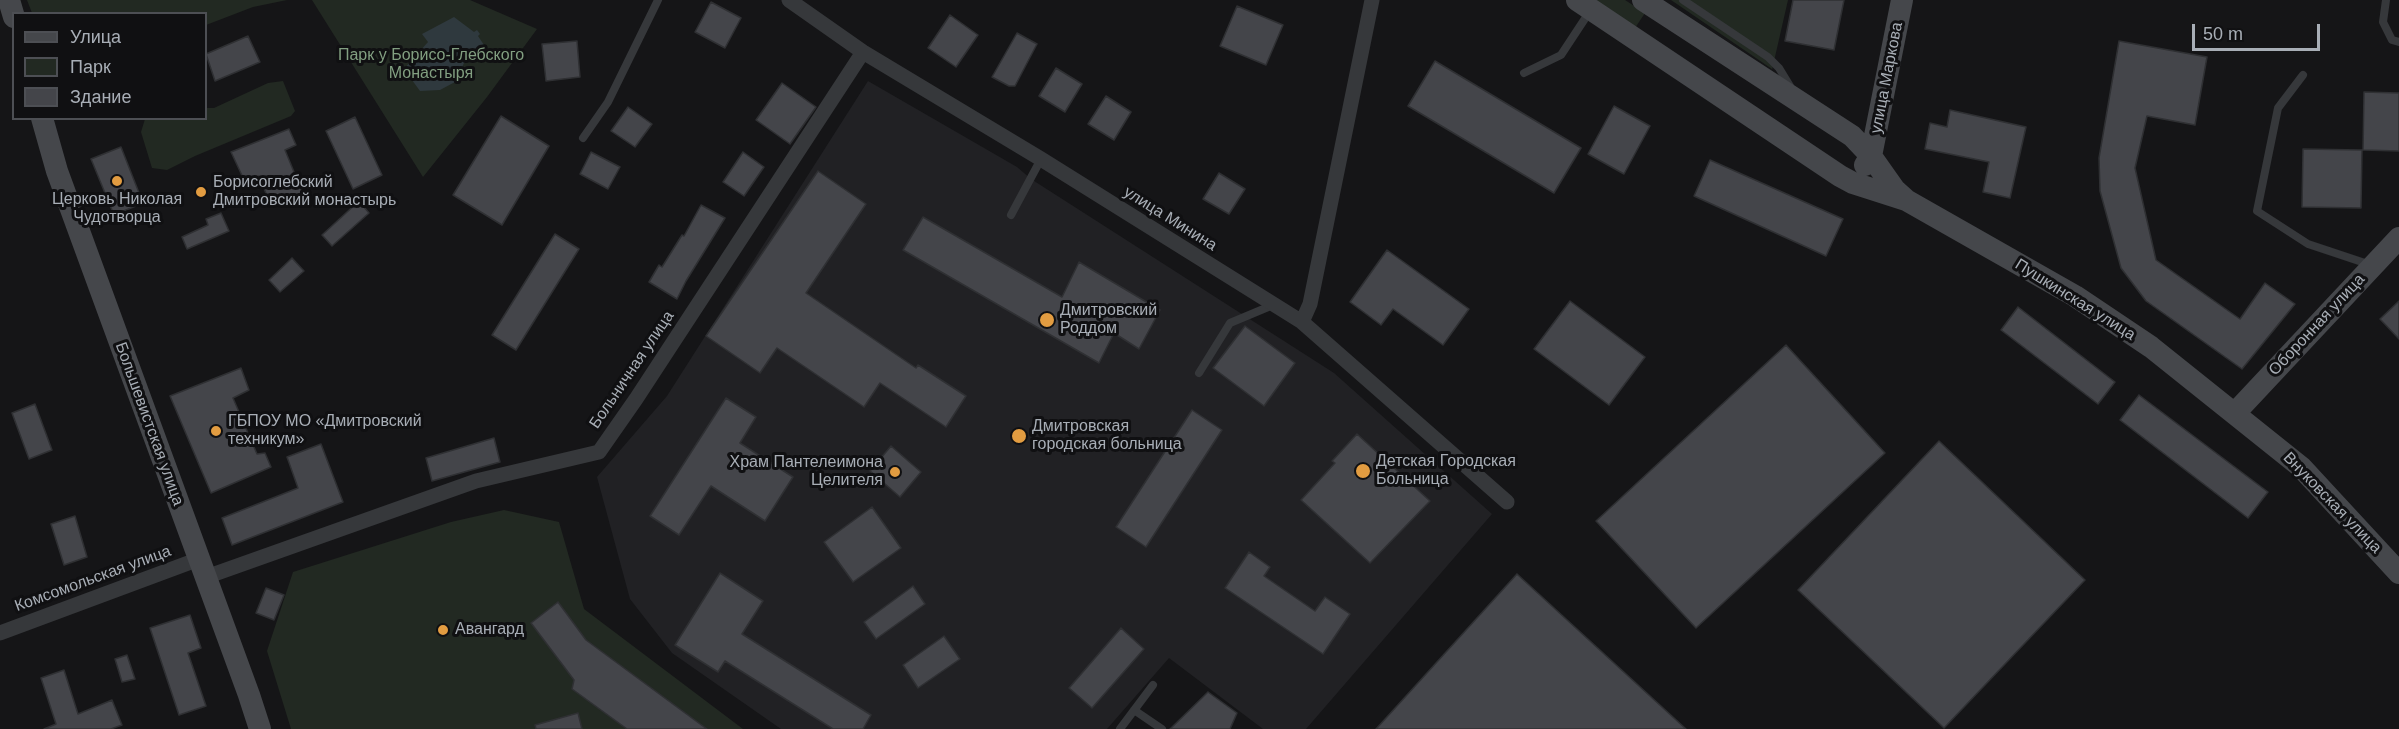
<!DOCTYPE html>
<meta charset="utf-8">
<style>
body{margin:0}
#map{position:relative;width:2399px;height:729px;overflow:hidden;background:#151517;font-family:Arial,sans-serif}
canvas{display:block}
.legend{position:absolute;left:12px;top:12px;width:195px;height:108px;box-sizing:border-box;background:#101012;border:2px solid #4d4f54;margin:0;padding:8px 10px;list-style:none;font-size:18px;color:#a8aeb6}
.legend li{display:flex;align-items:center;gap:12px;height:30px}
.legend b{width:30px;border:2px solid #4d4f54}
.scale{position:absolute;left:2192px;top:24px;width:128px;height:27px;box-sizing:border-box;border:3px solid #a8aeb6;border-top:0;padding-left:8px;font-size:18px;line-height:21px;white-space:nowrap;color:#a8aeb6;-webkit-text-stroke:4px #101012;paint-order:stroke}
</style>
<div id="map">
<canvas width="2399" height="729"></canvas>
<ul class="legend">
<li><b style="height:8px;background:#45474b"></b>Улица</li>
<li><b style="height:16px;background:#222922"></b>Парк</li>
<li><b style="height:16px;background:#44454a"></b>Здание</li>
</ul>
<div class="scale">50 m</div>
</div>
<script>
const ctx = document.querySelector('canvas').getContext('2d');
ctx.lineJoin = 'round';
function fillPath(path, color) { ctx.fillStyle = color; ctx.fill(path, 'evenodd'); }
const poly = rows => new Path2D(rows.map(r => 'M' + r).join(''));
function stroke(path, color, width, dash) { ctx.strokeStyle = color; ctx.lineWidth = width; ctx.lineCap = dash ? 'butt' : 'round'; ctx.setLineDash(dash || []); ctx.stroke(path); }
function write(font, color, halo, rows, align = 'center') {
  ctx.font = font + ' Arial,sans-serif'; ctx.lineWidth = 6; ctx.setLineDash([]); ctx.textBaseline = 'middle'; ctx.strokeStyle = halo; ctx.fillStyle = color; for (const [text, x, y, turn = 0] of rows) {
    ctx.save(); ctx.translate(x, y); ctx.rotate((+turn || 0) * Math.PI / 180); ctx.textAlign = isNaN(turn) ? turn : align; if (halo) ctx.strokeText(text, 0, 0); ctx.fillText(text, 0, 0); ctx.restore();
  }
}
const built = poly([
 [868,81,1017,167,1031,179,1334,373,1492,514,1306,729,1263,729,1169,658,1107,729,781,729,672,653,630,599,597,477,667,396]
]);
const green = poly([
 [27,0,287,0,253,7,206,25,206,14,32,13],
 [312,0,470,0,537,29,487,97,423,177],
 [1593,0,1625,0,1645,13,1635,28],
 [1671,0,1788,0,1772,70,1772,69],
 [283,81,295,111,291,116,195,156,167,170,152,168,141,132,145,119,206,118,206,108,214,108,268,83],
 [504,510,559,522,584,609,743,729,291,729,267,651,293,572,451,522]
]);
const water = poly([
 [454,17,474,32,477,30,480,34,478,36,484,45,482,54,476,60,464,63,455,82,440,90,420,91,404,69,428,42,422,34]
]);
const building = poly([
 [1793,0,1844,0,1834,50,1785,41,1793,0],
 [711,2,741,18,725,48,695,32,711,2],
 [1237,6,1283,25,1266,65,1220,46,1237,6],
 [950,15,978,35,956,67,928,48,950,15],
 [1017,33,1037,44,1015,86,1009,86,992,77,1017,33],
 [248,36,260,62,215,81,206,54,248,36],
 [577,41,580,77,546,81,542,44,577,41],
 [2119,41,2207,57,2195,125,2147,116,2135,168,2156,260,2240,319,2265,283,2295,304,2242,369,2146,301,2121,268,2100,191,2099,158,2119,41],
 [1435,61,1581,148,1554,193,1408,106,1435,61],
 [1056,68,1082,84,1065,112,1039,96,1056,68],
 [782,83,816,107,790,144,756,120,782,83],
 [2364,92,2399,93,2399,151,2363,150,2364,92],
 [1106,96,1131,112,1114,140,1088,124,1106,96],
 [1614,106,1650,126,1624,174,1588,154,1614,106],
 [628,107,652,124,635,147,611,131,628,107],
 [1950,110,2026,127,2010,198,1983,192,1989,162,1925,149,1930,123,1947,127,1950,110],
 [501,116,549,146,502,225,453,195,501,116],
 [355,117,382,175,353,189,326,131,355,117],
 [289,129,296,145,285,150,303,194,271,206,259,176,245,182,231,152,289,129],
 [121,147,143,203,114,215,91,159,121,147],
 [2303,149,2362,150,2361,208,2302,207,2303,149],
 [591,152,620,167,608,189,580,174,591,152],
 [743,152,764,167,744,196,723,182,743,152],
 [1710,160,1843,219,1826,256,1694,196,1710,160],
 [818,171,866,204,806,293,916,368,918,365,966,396,946,427,880,383,864,407,777,348,760,373,706,336,818,171],
 [1219,173,1245,189,1229,214,1203,199,1219,173],
 [359,201,369,213,332,246,322,235,359,201],
 [701,205,725,218,686,281,677,299,649,282,659,265,662,267,682,235,684,236,701,205],
 [221,213,229,231,187,249,182,237,208,225,206,219,221,213],
 [923,217,1062,297,1079,262,1160,310,1139,349,1114,333,1099,363,903,250,923,217],
 [555,234,579,249,516,350,492,335,555,234],
 [1387,250,1469,309,1443,345,1393,309,1381,325,1350,302,1387,250],
 [292,258,304,271,280,292,269,280,292,258],
 [1570,301,1645,357,1609,405,1534,349,1570,301],
 [2399,301,2399,339,2380,319,2399,301],
 [2018,307,2115,382,2098,404,2001,330,2018,307],
 [1245,326,1295,363,1264,406,1213,368,1245,326],
 [1786,345,1885,453,1696,628,1596,521,1786,345],
 [241,368,249,390,233,398,257,454,265,453,271,467,211,493,170,396,241,368],
 [2139,395,2268,492,2248,518,2120,420,2139,395],
 [726,398,756,417,740,443,793,477,765,521,711,486,679,535,650,516,726,398],
 [35,404,52,450,29,459,12,413,35,404],
 [1192,410,1222,430,1146,547,1116,527,1192,410],
 [1357,434,1430,501,1370,563,1301,500,1335,463,1332,461,1357,434],
 [494,438,500,462,432,481,426,458,494,438],
 [1939,441,2085,580,1944,728,1798,590,1939,441],
 [321,444,343,502,232,545,222,518,298,488,287,457,321,444],
 [891,446,921,472,900,497,870,471,891,446],
 [872,507,901,548,853,582,824,542,872,507],
 [75,516,87,557,64,565,51,524,75,516],
 [1249,552,1270,567,1264,576,1315,611,1325,597,1350,614,1323,654,1225,588,1249,552],
 [720,573,763,601,742,634,871,715,863,729,833,729,725,661,718,672,675,645,720,573],
 [1517,574,1686,729,1376,729,1517,574],
 [913,586,925,604,876,639,864,622,913,586],
 [266,588,284,595,274,620,256,613,266,588],
 [558,602,586,640,707,729,627,729,572,689,574,680,531,623,558,602],
 [190,615,201,648,188,653,206,706,179,715,150,628,190,615],
 [1121,628,1144,649,1092,708,1069,688,1121,628],
 [944,636,960,659,918,688,903,665,944,636],
 [127,655,135,679,122,682,115,659,127,655],
 [64,670,78,714,112,700,122,725,111,729,44,729,56,724,41,678,64,670],
 [1208,692,1237,713,1230,729,1170,729,1208,692],
 [578,713,582,729,536,729,535,725,578,713]
]);
const lane = poly([
 [1683,0,1768,57,1779,68,1790,86],
 [2386,0,2383,22,2392,40,2399,42],
 [1524,73,1561,55,1590,11],
 [2303,75,2278,108,2257,211,2308,244,2371,265],
 [583,138,608,102,658,0],
 [1011,215,1041,159],
 [1199,373,1230,323,1273,305],
 [1134,710,1162,729],
 [1120,729,1153,685]
]);
const street = poly([
 [789,0,863,52,1041,159,1302,322,1507,502],
 [1302,322,1310,304,1372,0],
 [206,577,476,481,599,452,636,399,863,52],
 [0,633,199,559]
]);
const secondary = poly([
 [9,0,14,17],
 [1577,0,1840,176,1853,183,1906,200,2075,296,2151,347,2301,467,2399,573],
 [1643,0,1852,136,1871,156,1895,190,1905,199],
 [42,118,57,171,249,695,260,729],
 [1865,165,1871,156,1902,0],
 [2235,413,2399,238]
]);
const markers = [
 [117,181,6,"#e29c41"],
 [201,192,6,"#e29c41"],
 [1047,320,8,"#e29c41"],
 [216,431,6,"#e29c41"],
 [1019,436,8,"#e29c41"],
 [1363,471,8,"#e29c41"],
 [895,472,6,"#e29c41"],
 [443,630,6,"#e29c41"]
];
const parkNames = [
 ["Парк у Борисо-Глебского",431,56],
 ["Монастыря",431,74]
];
const streetNames = [
 ["улица Маркова",1887,78,-79],
 ["улица Минина",1170,219,32],
 ["Пушкинская улица",2075,300,32],
 ["Оборонная улица",2317,325,-47],
 ["Больничная улица",632,370,-56],
 ["Большевистская улица",149,424,70],
 ["Внуковская улица",2332,503,46],
 ["Комсомольская улица",93,579,-20]
];
const poiNames = [
 ["Борисоглебский",213,183],
 ["Дмитровский монастырь",213,201],
 ["Церковь Николая",117,200,"center"],
 ["Чудотворца",117,218,"center"],
 ["Дмитровский",1060,311],
 ["Роддом",1060,329],
 ["ГБПОУ МО «Дмитровский",228,422],
 ["техникум»",228,440],
 ["Дмитровская",1032,427],
 ["городская больница",1032,445],
 ["Детская Городская",1376,462],
 ["Больница",1376,480],
 ["Храм Пантелеимона",883,463,"right"],
 ["Целителя",883,481,"right"],
 ["Авангард",455,630]
];
fillPath(built, '#212124');
fillPath(green, '#222922');
fillPath(water, '#2f393e');
fillPath(building, '#44454a');
stroke(building, '#2f3033', 1.5);
stroke(lane, '#36383b', 8);
stroke(street, '#36383b', 15);
stroke(secondary, '#45474b', 22);
for (const [x, y, r, color] of markers) { const dot = new Path2D(); dot.arc(x, y, r, 0, 2 * Math.PI); ctx.fillStyle = color; ctx.fill(dot); stroke(dot, '#101012', 2); }
write('16px', '#829f81', '#101012', parkNames);
write('16px', '#a8aeb6', '#101012', streetNames);
write('16px', '#a8aeb6', '#101012', poiNames, 'left');
</script>
